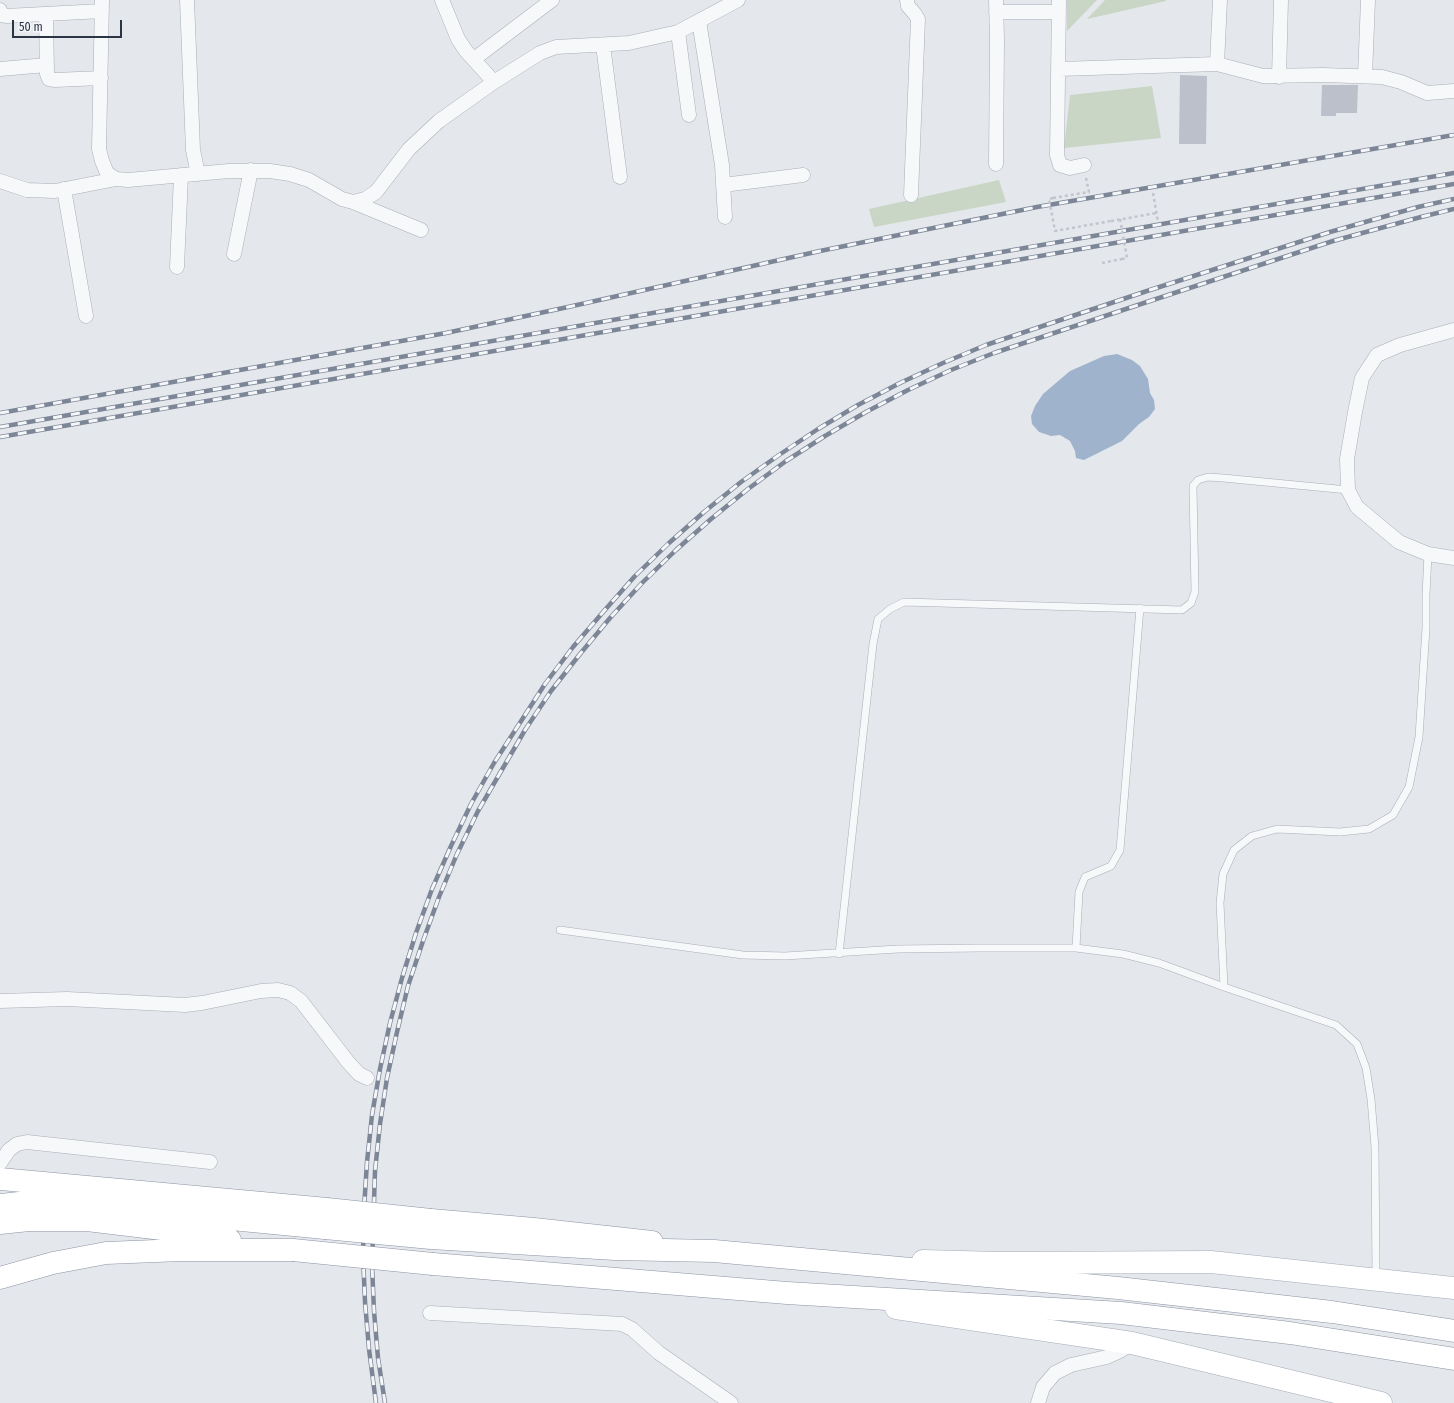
<!DOCTYPE html>
<style>
body{margin:0}
#map{position:relative;width:1454px;height:1403px;overflow:hidden;background:#e4e7ec;font-family:"Fira Sans Condensed",sans-serif}
canvas{display:block}
.scale{position:absolute;left:12px;top:20px;width:110px;height:18px;box-sizing:border-box;border:2px solid #2b3445;border-top:0;padding-left:5px;font-size:12px;line-height:14px;white-space:nowrap;color:#2b3445;-webkit-text-stroke:3px #f4f6f9;paint-order:stroke}
</style>
<div id="map">
<canvas width="1454" height="1403"></canvas>
<div class="scale">50 m</div>
</div>
<script>
const ctx = document.querySelector('canvas').getContext('2d');
ctx.lineJoin = 'round';
function fillPath(path, color) { ctx.fillStyle = color; ctx.fill(path, 'evenodd'); }
const poly = rows => new Path2D(rows.map(r => 'M' + r).join(''));
function stroke(path, color, width, dash) { ctx.strokeStyle = color; ctx.lineWidth = width; ctx.lineCap = dash ? 'butt' : 'round'; ctx.setLineDash(dash || []); ctx.stroke(path); }
const green = poly([
 [1067,0,1097,0,1067,31],
 [1105,0,1166,0,1166,1,1087,19],
 [1152,86,1161,138,1064,148,1070,95],
 [999,180,1006,202,874,227,869,209]
]);
const water = poly([
 [1117,354,1132,360,1140,366,1148,379,1150,393,1154,400,1155,409,1149,417,1139,424,1122,441,1084,460,1076,458,1075,451,1070,441,1060,435,1051,436,1039,432,1032,424,1031,416,1035,406,1043,394,1070,371,1104,356]
]);
const building = poly([
 [1180,75,1207,76,1206,144,1179,144],
 [1322,85,1358,85,1357,113,1336,113,1336,116,1321,116]
]);
const path = poly([
 [1153,193,1158,222],
 [1053,198,1089,192,1086,178],
 [1111,221,1157,213],
 [1102,263,1122,259]
]);
const service = poly([
 [560,930,743,955,785,956,898,949,980,948,1076,948,1123,954,1159,963,1224,987,1336,1025,1357,1044,1366,1068,1371,1099,1375,1147,1376,1277],
 [1076,948,1079,892,1085,877,1111,866,1120,850,1140,608],
 [839,954,873,644,878,619,890,609,904,602,1182,610,1191,603,1195,592,1193,486,1198,480,1208,477,1223,478,1348,490],
 [1224,987,1220,903,1223,874,1234,850,1252,836,1277,829,1340,832,1369,829,1393,815,1409,787,1419,737,1426,628,1426,595,1428,554]
]);
const minor = poly([
 [102,0,99,149,102,161,107,173,116,179,128,180,229,171,270,171,290,174,309,180,342,199,353,202,365,199,376,192,409,149,439,121,494,82,540,53,556,47,629,43,678,32,738,0],
 [187,0,193,150,198,174],
 [442,0,458,39,466,51,494,82],
 [907,0,908,6,915,14,918,19,911,195],
 [996,0,997,40,996,164],
 [1059,0,1057,155,1060,165,1070,168,1084,165],
 [0,10,1,15,6,16,102,11],
 [996,12,1059,12],
 [46,14,47,74,49,79,55,80,101,78],
 [699,21,722,165,725,217],
 [678,32,689,115],
 [603,45,620,177],
 [474,59,552,0],
 [1217,64,1220,0],
 [0,69,47,65],
 [1059,69,1217,64,1263,76,1323,75,1382,77,1401,82,1427,93,1454,91],
 [1365,76,1368,0],
 [1279,77,1281,0],
 [0,181,27,190,55,191,116,179],
 [723,185,803,175],
 [64,189,86,316],
 [353,202,421,230],
 [234,254,251,170],
 [177,267,181,175],
 [1454,330,1400,345,1377,355,1362,378,1355,412,1347,459,1348,490,1357,507,1399,542,1428,554,1454,558],
 [0,1001,67,999,185,1005,202,1003,261,991,278,990,290,993,301,1001,348,1062,359,1074,367,1078],
 [0,1163,9,1150,17,1144,27,1142,210,1162],
 [430,1313,622,1324,632,1329,659,1353,731,1403],
 [1038,1403,1043,1387,1055,1373,1071,1365,1107,1357,1120,1351,1132,1343]
]);
const primary = poly([
 [923,1261,1000,1263,1211,1262,1454,1288],
 [896,1308,1132,1343,1381,1403]
]);
const trunk = poly([
 [0,1179,327,1209],
 [431,1220,534,1229,652,1242]
]);
const motorway = poly([
 [0,1205,28,1202,55,1202,325,1228],
 [0,1223,29,1220,87,1220,187,1232,230,1240],
 [431,1238,615,1249,714,1251,1118,1288,1332,1312,1454,1331],
 [433,1264,787,1293,1121,1313,1290,1333,1454,1359],
 [0,1278,53,1263,106,1253,181,1250,293,1250]
]);
const rail = poly([
 [0,413,446,333,568,307,820,251,1037,207,1454,135],
 [0,427,1454,173],
 [0,437,1454,184],
 [376,1403,369,1349,365,1302,363,1255,364,1209,367,1162,372,1115,380,1069,390,1023,402,978,416,933,432,889,451,846,471,804,494,763,545,684,573,647,604,611,635,576,669,543,704,512,741,482,779,455,818,429,858,405,900,383,943,363,986,345,1147,291,1330,232,1418,207,1454,199],
 [385,1403,378,1358,374,1311,372,1265,375,1171,380,1124,387,1078,397,1032,408,986,423,941,439,897,457,854,478,811,525,730,551,691,580,654,610,618,642,583,676,550,711,519,748,489,786,461,825,436,866,412,908,390,951,370,994,353,1153,300,1333,241,1421,217,1454,209]
]);
const pathBridge = poly([
 [1053,198,1049,199,1055,231,1111,221],
 [1120,219,1127,258,1122,259]
]);
const trunkBridge = poly([
 [327,1209,431,1220]
]);
const motorwayBridge = poly([
 [325,1228,431,1238],
 [293,1250,433,1264]
]);
fillPath(green, '#c9d6c5');
fillPath(water, '#9fb4cc');
fillPath(building, '#bbc0ca');
stroke(service, '#a9aeb7', 8);
stroke(minor, '#a9aeb7', 15);
stroke(primary, '#a3abb8', 23);
stroke(trunk, '#8b94a3', 23);
stroke(motorway, '#8b94a3', 23);
stroke(path, '#c2c5cb', 2.5, [3, 3]);
stroke(service, '#f7f8fa', 7);
stroke(minor, '#f7f8fa', 14);
stroke(primary, '#fff', 22);
stroke(trunk, '#fff', 22);
stroke(motorway, '#fff', 22);
stroke(rail, '#7d8696', 4.5);
stroke(rail, '#f4f6f9', 3, [9]);
stroke(trunkBridge, '#8b94a3', 23, []);
stroke(motorwayBridge, '#8b94a3', 23, []);
stroke(pathBridge, '#c2c5cb', 2.5, [3, 3]);
stroke(trunkBridge, '#fff', 22);
stroke(motorwayBridge, '#fff', 22);
</script>
